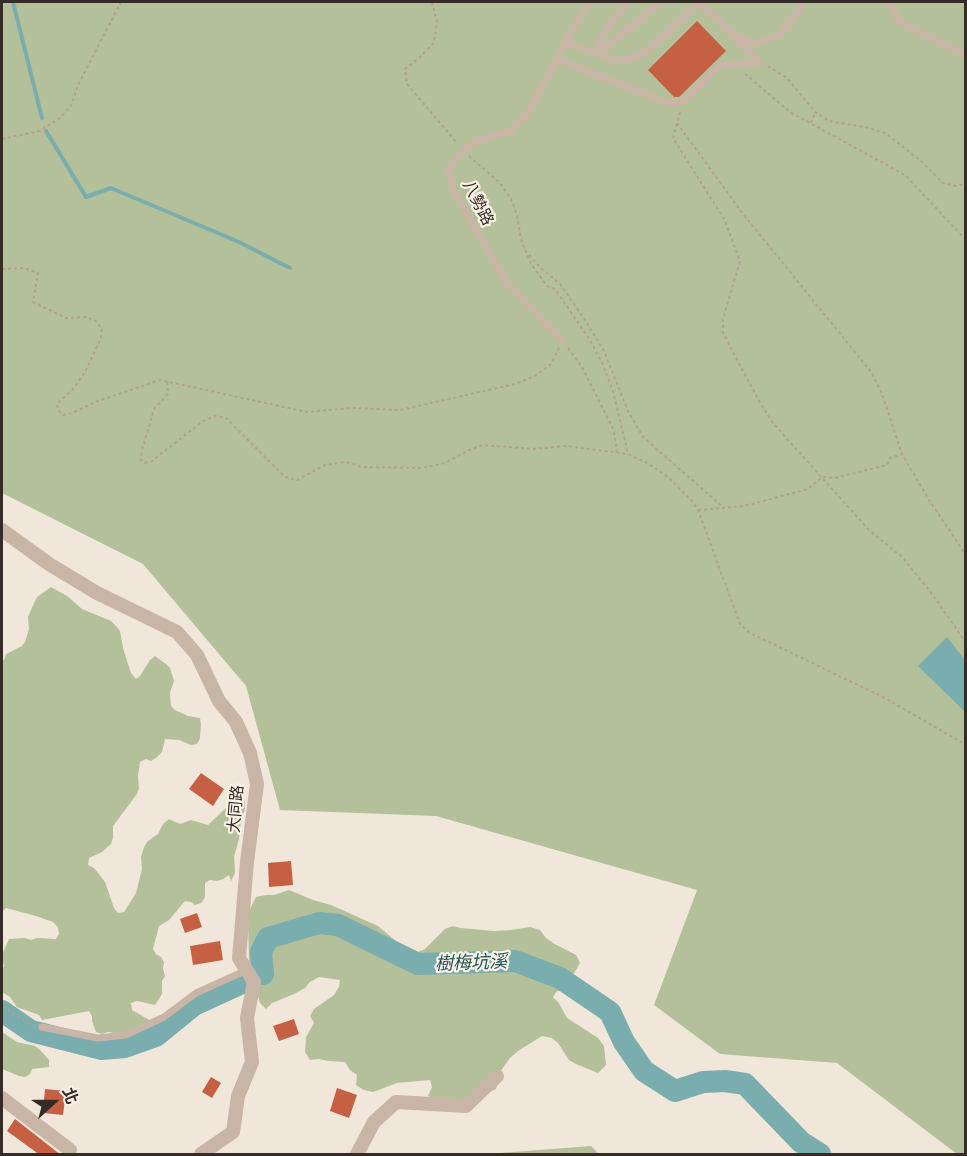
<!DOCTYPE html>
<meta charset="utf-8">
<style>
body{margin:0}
#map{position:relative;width:967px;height:1156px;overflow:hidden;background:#f1e6da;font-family:Mulish,"Noto Sans TC",sans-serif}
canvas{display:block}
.frame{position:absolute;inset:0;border:3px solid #352b27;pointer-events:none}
.north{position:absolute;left:24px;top:1072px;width:60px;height:60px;-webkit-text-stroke:4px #f9f0e6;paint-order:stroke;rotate:69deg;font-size:16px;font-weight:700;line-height:24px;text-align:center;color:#352b27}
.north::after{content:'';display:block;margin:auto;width:21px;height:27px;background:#352b27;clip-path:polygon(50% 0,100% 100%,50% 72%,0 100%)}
</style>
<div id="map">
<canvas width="967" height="1156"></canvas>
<div class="frame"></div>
<div class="north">北</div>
</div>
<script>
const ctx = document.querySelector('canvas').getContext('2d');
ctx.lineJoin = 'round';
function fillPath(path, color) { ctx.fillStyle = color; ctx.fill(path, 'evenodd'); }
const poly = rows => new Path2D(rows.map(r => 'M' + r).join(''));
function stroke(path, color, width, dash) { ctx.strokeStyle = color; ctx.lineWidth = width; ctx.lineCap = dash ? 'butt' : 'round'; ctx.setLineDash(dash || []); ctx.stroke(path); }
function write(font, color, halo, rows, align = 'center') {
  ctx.font = font + ' Mulish,"Noto Sans TC",sans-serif'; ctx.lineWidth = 4.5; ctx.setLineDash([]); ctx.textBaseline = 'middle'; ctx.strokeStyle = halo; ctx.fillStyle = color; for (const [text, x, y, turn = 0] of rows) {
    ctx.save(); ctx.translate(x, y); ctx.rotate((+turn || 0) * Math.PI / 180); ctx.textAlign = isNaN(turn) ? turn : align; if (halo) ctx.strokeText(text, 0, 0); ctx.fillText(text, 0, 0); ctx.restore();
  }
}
const green = poly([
 [2,2,965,2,965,1154,957,1154,837,1063,720,1054,654,1005,697,890,436,816,280,810,246,686,143,564,2,493],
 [51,587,67,596,82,609,111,621,116,626,120,631,123,648,128,664,131,673,136,679,140,676,150,660,155,656,166,664,170,668,174,681,170,693,171,706,175,710,188,716,200,718,201,724,200,738,197,744,191,745,179,740,165,739,162,752,157,757,151,761,146,759,140,762,138,777,139,789,137,794,113,826,113,838,111,844,102,852,89,858,88,865,94,868,105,882,114,908,118,913,124,912,136,893,142,869,141,857,144,847,148,841,158,834,163,824,169,819,180,824,191,820,208,825,228,806,236,794,243,797,245,802,245,809,241,820,239,839,234,857,235,873,231,881,229,875,223,879,217,881,210,880,205,883,205,897,201,903,195,905,191,902,185,901,169,920,159,926,153,949,156,954,161,957,164,962,163,969,165,976,162,981,162,994,155,1005,137,1001,131,1003,132,1010,153,1022,125,1035,108,1032,102,1034,96,1032,92,1021,92,1016,89,1011,42,1020,39,1015,17,1007,10,997,2,992,2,968,4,967,2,955,9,939,25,938,31,940,37,938,56,939,59,934,58,927,53,922,36,916,6,908,2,912,2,661,4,660,6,654,22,646,25,642,29,629,28,617,34,603,37,597],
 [289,890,313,900,331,905,378,926,408,951,418,952,425,949,445,929,453,926,461,928,494,931,511,930,530,927,540,930,546,938,553,943,576,955,580,963,566,987,556,992,553,997,559,1003,567,1018,598,1038,604,1046,606,1065,598,1073,576,1064,569,1060,558,1043,552,1038,542,1036,518,1051,510,1058,500,1072,496,1089,469,1100,436,1099,428,1096,432,1087,430,1080,397,1083,373,1092,364,1090,356,1085,357,1075,350,1070,345,1062,328,1061,319,1059,310,1060,305,1052,306,1037,314,1023,310,1016,314,1009,334,995,339,987,340,980,319,977,310,982,305,988,294,994,272,1003,266,1009,260,1003,249,965,248,918,250,909,256,897,266,895,274,895],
 [2,1032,17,1042,35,1046,40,1050,49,1060,49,1067,32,1069,30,1074,25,1077,19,1076,2,1069],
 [591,1146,599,1154,487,1154]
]);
const water = poly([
 [947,637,965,660,965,712,918,666]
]);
const stream = poly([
 [13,2,42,118],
 [46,131,86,197,111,188,239,242,290,268]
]);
const river = poly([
 [262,974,263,974,261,952,268,938,319,923,338,925,418,964,515,961,560,978,610,1012,624,1042,644,1071,675,1091,703,1082,725,1081,745,1084,801,1142,820,1154],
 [2,1011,31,1031,102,1049,125,1047,156,1036,194,1005,242,983]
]);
const building = poly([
 [697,21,726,51,679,97,674,97,648,70],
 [201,773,224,789,213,806,189,789],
 [291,861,293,885,269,887,268,863],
 [197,913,202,927,185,933,180,919],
 [220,941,223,960,193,965,190,946],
 [294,1019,299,1034,279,1041,273,1026],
 [211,1077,221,1083,212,1098,202,1092],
 [337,1088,357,1095,349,1118,330,1111],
 [45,1089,66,1091,63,1115,43,1113],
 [15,1119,61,1155,40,1155,7,1131]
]);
const path = poly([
 [432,2,437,22,434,43,420,57,405,69,407,84,457,143],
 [768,66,787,78,815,112,829,121,869,128,885,133,921,161,943,183,956,186,966,184],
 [745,74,790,112,905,175,966,240],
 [680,112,673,138,724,219,740,261,723,319,723,333,758,399,772,422,869,530,902,557,933,595,966,643],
 [677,123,743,214,872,373,882,394,902,454,929,500,966,555],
 [811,123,815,112],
 [2,139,40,131,60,118,71,106,78,85,121,2],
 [469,156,500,183,511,199,517,215,521,239,525,250,539,266,561,285,587,323,604,351,628,411,643,437,724,508],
 [525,250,531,264,547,286,555,289,590,340,603,365,613,391,628,454,649,464,668,477,692,501,698,510,740,624,750,633,885,698,966,745],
 [2,269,24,268,38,273,33,302,66,318,86,317,96,321,102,329,101,338,85,372,74,388,57,404,58,410,63,415,72,413,98,401,160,380,307,412,353,408,400,410,515,384,535,376,551,364,559,348],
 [568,348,582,367,614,431,617,454],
 [167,382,168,394,154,409,142,450,141,460,145,463,152,461,203,421,216,416,226,418,285,477,297,480,325,465,346,462,362,467,422,468,445,463,469,450,483,445,533,449,566,446,628,454],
 [698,510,744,506,808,489,822,477,835,478,887,465,890,458,902,454],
 [2,1006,32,1025]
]);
const service = poly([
 [890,2,899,22,966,55],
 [736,36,755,43,778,36,799,11,802,2],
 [596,54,614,42,660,2],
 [596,54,602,35,629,2],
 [557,59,665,102,682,103,721,65,760,63,719,19,698,4,646,52,631,59,616,61,566,42],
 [563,341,506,282,455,193,448,170,463,150,483,138,510,132,527,114,579,18,591,2],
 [42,1027,98,1038,126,1035,164,1017,196,993,247,970]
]);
const minor = poly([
 [2,530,49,564,97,593,177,632,197,655,219,701,236,722,250,753,257,784,247,862,239,958,254,982,247,1018,252,1062,238,1096,233,1132,201,1154],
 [2,1098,70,1150],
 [357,1154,374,1122,396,1102,466,1106,497,1076]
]);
const streetNames = [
 ["八勢路",478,203,63],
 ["大同路",236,809,-85]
];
const waterNames = [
 ["樹梅坑溪",471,963,-2]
];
fillPath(green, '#b4c09a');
fillPath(water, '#79adae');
stroke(stream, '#79adae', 4);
stroke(river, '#79adae', 22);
fillPath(building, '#c66043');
stroke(path, '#b59f90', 2, [3, 3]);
stroke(service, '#c9b5a6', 7);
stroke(minor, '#c9b5a6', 14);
write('16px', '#352b27', '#f9f0e6', streetNames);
write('italic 18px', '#1d5457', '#f9f0e6', waterNames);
</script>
